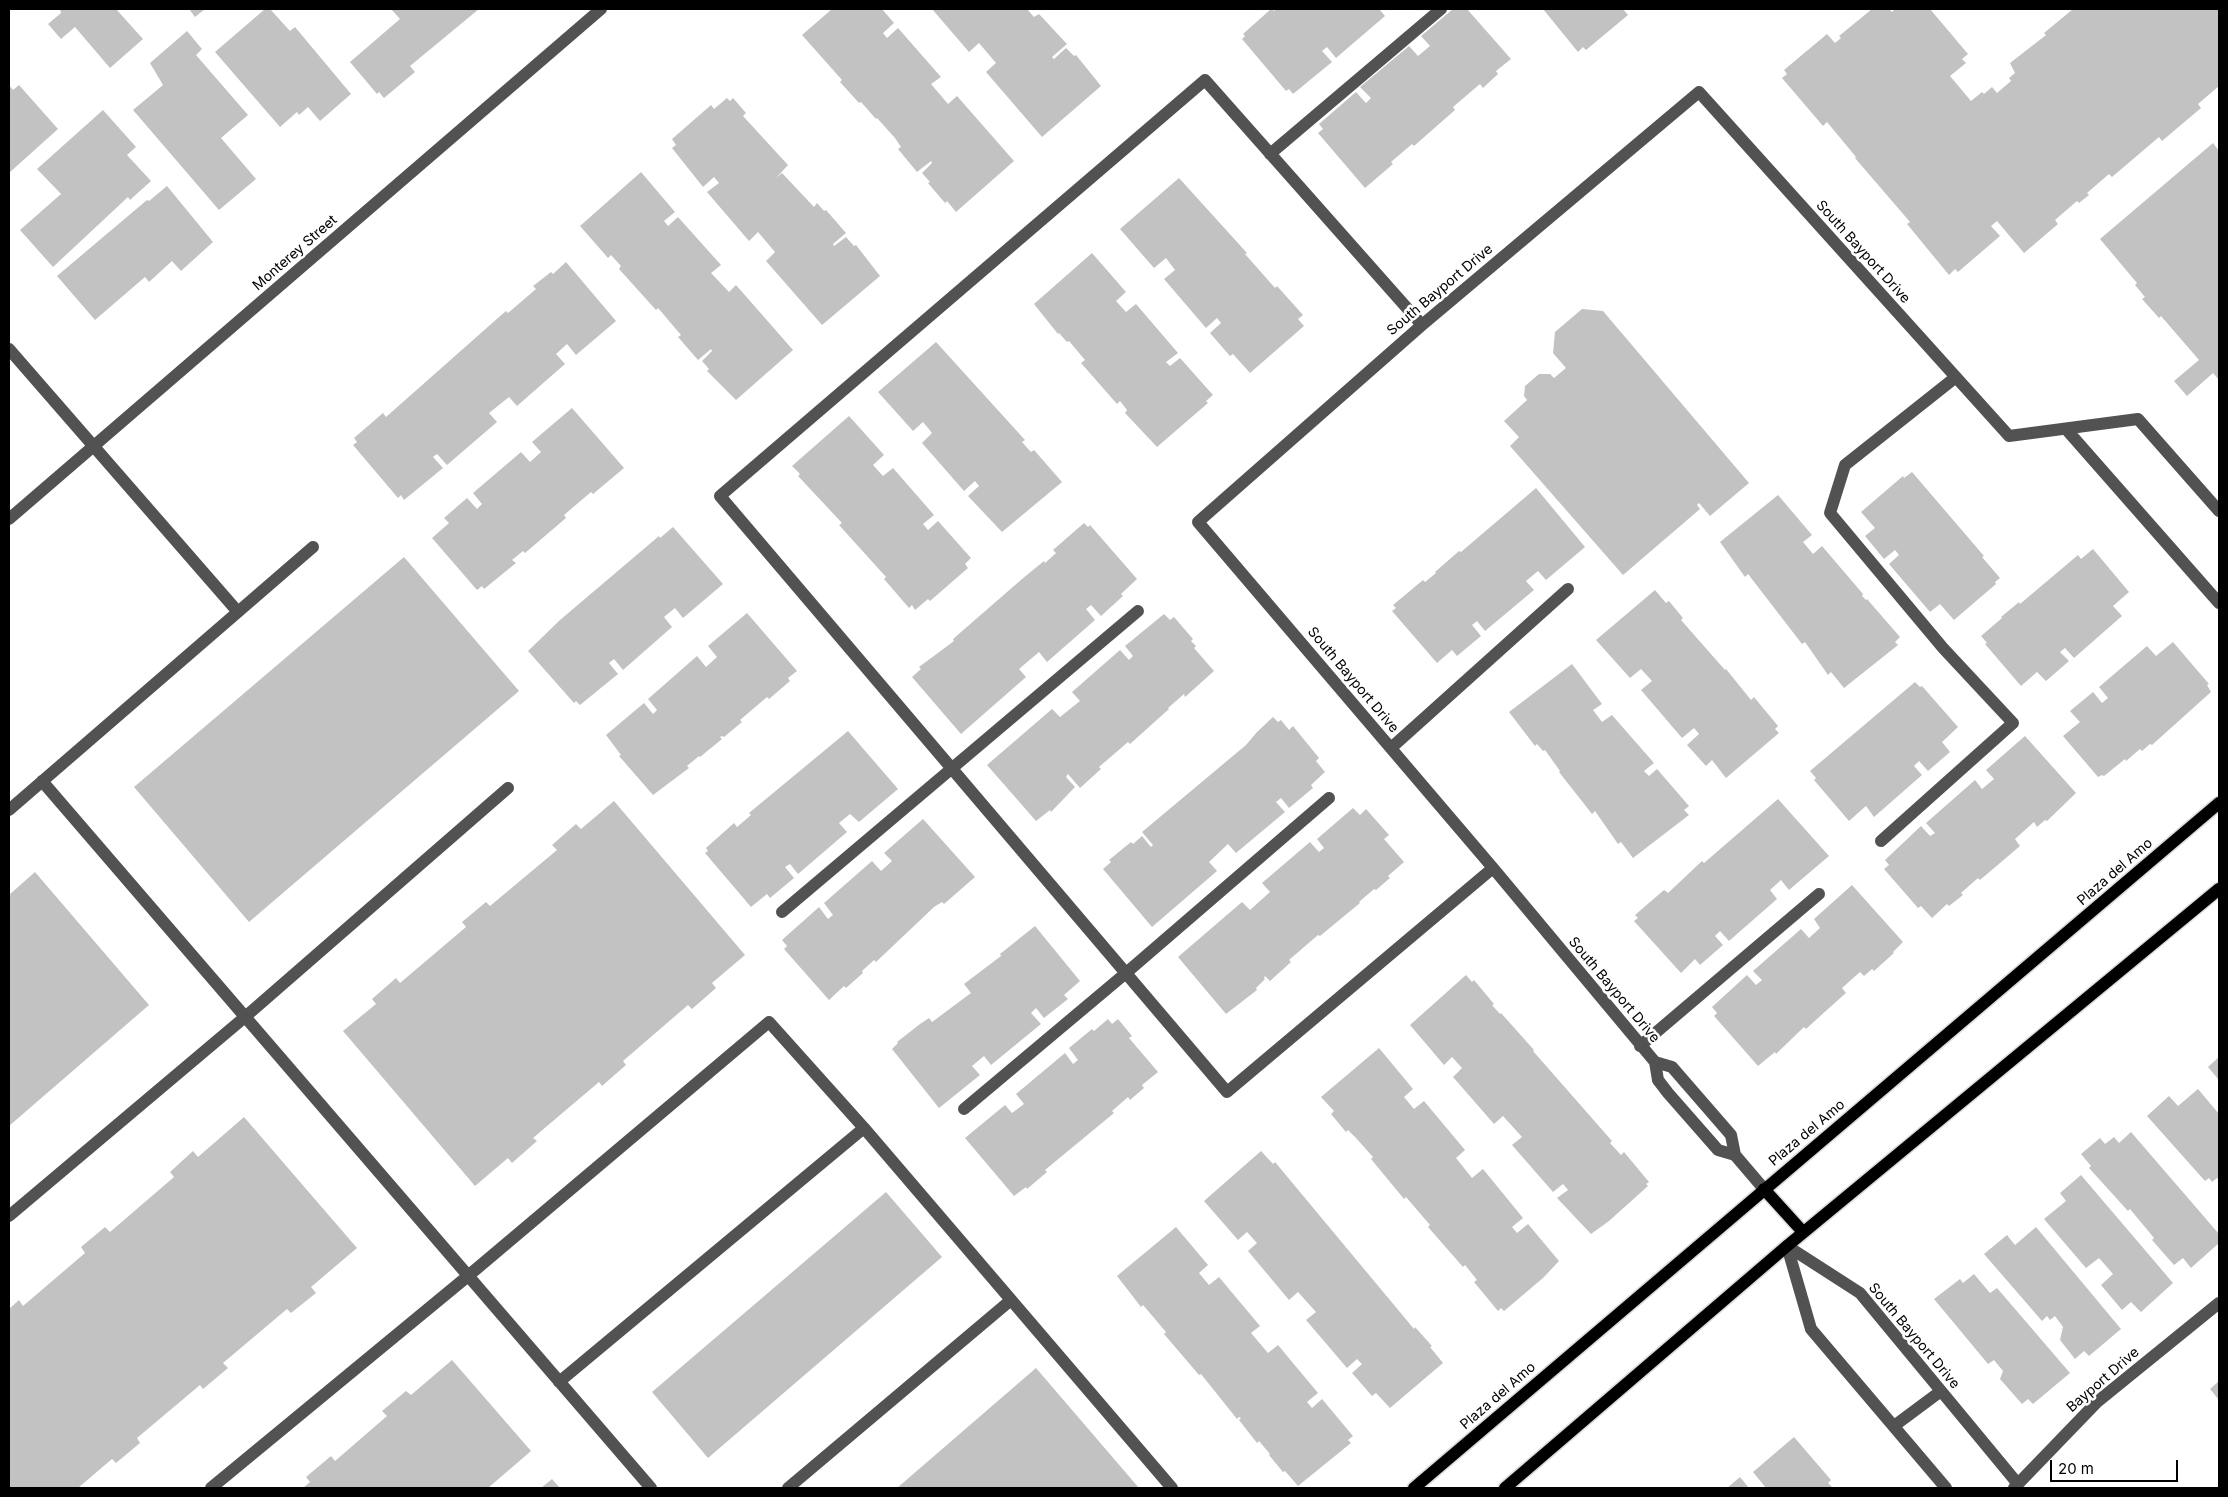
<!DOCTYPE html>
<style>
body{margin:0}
#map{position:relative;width:2228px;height:1497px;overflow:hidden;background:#fff;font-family:Inter,sans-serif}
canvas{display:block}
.frame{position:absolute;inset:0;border:10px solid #000;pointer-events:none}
.scale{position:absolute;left:2050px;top:1460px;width:128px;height:22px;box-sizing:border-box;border:2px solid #000;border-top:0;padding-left:6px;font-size:15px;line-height:18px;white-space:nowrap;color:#000;-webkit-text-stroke:4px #fff;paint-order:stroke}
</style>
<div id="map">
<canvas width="2228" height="1497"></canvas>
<div class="frame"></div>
<div class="scale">20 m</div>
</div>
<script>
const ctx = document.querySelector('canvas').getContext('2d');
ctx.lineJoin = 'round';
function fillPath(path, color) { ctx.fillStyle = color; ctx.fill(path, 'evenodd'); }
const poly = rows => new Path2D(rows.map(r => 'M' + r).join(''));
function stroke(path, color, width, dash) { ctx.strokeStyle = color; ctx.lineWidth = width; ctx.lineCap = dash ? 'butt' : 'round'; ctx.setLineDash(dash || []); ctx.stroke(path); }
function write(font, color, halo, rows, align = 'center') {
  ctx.font = font + ' Inter,sans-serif'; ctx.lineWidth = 5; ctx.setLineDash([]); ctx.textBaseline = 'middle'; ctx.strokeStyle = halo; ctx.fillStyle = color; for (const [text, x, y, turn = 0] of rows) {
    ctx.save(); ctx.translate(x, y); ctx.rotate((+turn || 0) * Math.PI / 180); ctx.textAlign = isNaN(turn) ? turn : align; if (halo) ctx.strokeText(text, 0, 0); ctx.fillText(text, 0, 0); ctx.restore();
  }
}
const building = poly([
 [60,9,116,9,143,39,110,68,75,27,61,39,48,24,61,13],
 [189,9,205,9,195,17],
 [265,9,270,9,290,31,295,27,351,94,320,121,308,107,299,115,297,112,280,127,215,52],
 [391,9,479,9,410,66,415,72,384,98,379,92,377,94,350,62,400,19],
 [832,9,882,9,894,23,883,33,887,38,898,28,941,77,931,84,948,104,957,96,1014,161,956,212,947,201,945,203,928,183,930,182,922,173,932,163,931,161,917,172,898,149,901,147,895,138,877,118,876,119,861,102,859,103,840,82,842,80,802,35],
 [932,9,1027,9,1034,17,1039,14,1067,44,1052,57,1054,59,1066,48,1074,56,1076,55,1101,86,1042,137,986,72,996,63,979,43,969,52],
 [1271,9,1274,11,1276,9,1379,9,1385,16,1336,58,1327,47,1322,51,1332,62,1293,94,1289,89,1286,91,1242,39,1245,36,1243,34],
 [1453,9,1467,9,1511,59,1496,71,1498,74,1483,88,1480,84,1453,107,1455,110,1414,146,1412,144,1391,162,1393,164,1365,188,1318,133,1323,129,1319,124,1356,92,1366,103,1371,98,1360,87,1409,46,1418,56,1430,46,1421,36],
 [1543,9,1623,9,1628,15,1586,50,1583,47,1578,52],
 [1872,9,1889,9,1892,12,1895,9,1930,9,1968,54,1962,59,1966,63,1950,76,1971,101,1982,92,1984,94,1992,87,1997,93,2011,81,2009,78,2015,73,2010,63,2046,35,2044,33,2073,9,2219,9,2219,86,2198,104,2201,108,2162,141,2159,137,2112,177,2109,174,2087,193,2089,195,2079,203,2077,201,2055,220,2058,224,2024,253,1997,221,1991,226,2000,236,1958,272,1955,269,1949,275,1907,224,1910,222,1855,158,1856,157,1827,122,1823,126,1782,78,1787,74,1784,70,1827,34,1835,43,1841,38,1839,36],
 [187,31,202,49,196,55,248,115,221,138,256,179,219,210,133,110,163,85,150,63],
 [9,85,13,90,19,85,58,129,9,173],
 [727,98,730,101,733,98,746,113,743,116,788,165,776,178,782,173,814,207,817,203,824,211,826,210,846,233,833,244,834,246,846,237,854,246,856,245,880,276,822,325,766,261,775,252,758,232,749,241,707,192,719,183,714,177,703,187,672,148,676,145,672,139,711,105,714,109],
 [103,110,136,147,127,155,151,181,130,200,128,197,53,267,20,230,61,194,37,169],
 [2213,143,2219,151,2219,380,2213,373,2187,396,2174,381,2199,360,2161,316,2159,318,2142,299,2145,297,2135,285,2137,283,2100,239],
 [641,172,675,212,664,221,668,226,678,217,721,265,711,273,729,292,736,285,793,350,736,400,707,371,709,369,702,361,712,351,711,349,698,360,678,337,681,335,658,308,656,310,619,269,621,266,611,255,608,258,580,226],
 [1179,178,1247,253,1245,254,1275,288,1277,286,1303,315,1298,319,1304,326,1250,373,1233,354,1230,356,1210,333,1221,323,1217,318,1206,328,1164,279,1175,270,1166,258,1154,268,1120,229],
 [167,186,213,242,181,271,172,261,149,282,145,277,95,320,57,276,147,200,149,201],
 [1092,253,1126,292,1116,301,1126,312,1136,304,1178,353,1166,362,1170,366,1180,358,1213,395,1206,401,1208,403,1157,447,1125,413,1127,410,1120,401,1117,404,1081,363,1085,360,1069,341,1067,342,1059,333,1058,334,1034,304],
 [566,262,616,321,576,355,567,344,556,354,565,364,517,406,509,397,489,413,497,422,447,465,437,454,433,457,443,468,404,500,401,495,398,498,353,445,357,442,354,438,383,413,386,417,490,325,506,311,508,313,536,289,533,286,551,272,553,274],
 [1582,309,1603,311,1749,483,1710,516,1699,503,1697,505,1700,509,1623,575,1510,446,1519,437,1504,421,1527,400,1524,396,1525,386,1539,374,1550,374,1554,378,1566,368,1553,353,1555,332],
 [936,342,1025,440,1022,442,1031,452,1034,450,1062,482,1002,532,968,496,979,486,975,481,964,491,922,443,932,433,923,422,913,431,878,392],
 [572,408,624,468,593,494,591,492,564,515,566,518,525,553,523,551,512,560,516,563,484,589,482,586,477,590,432,538,449,523,444,518,467,498,477,509,482,504,473,493,521,452,530,462,541,452,532,442],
 [849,416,884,455,873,465,883,476,893,468,934,515,923,524,928,530,938,521,971,558,965,564,968,568,930,601,928,599,915,610,912,605,909,608,884,579,886,577,839,525,842,523,798,476,800,474,792,466],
 [1912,472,1984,556,1982,557,2000,578,1995,582,1996,584,1954,620,1940,604,1930,612,1889,564,1899,555,1895,550,1884,559,1865,536,1875,528,1861,512,1903,476,1904,478],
 [1536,488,1585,547,1546,580,1538,571,1526,581,1534,590,1485,631,1477,621,1472,625,1481,636,1457,656,1452,650,1437,663,1392,611,1396,608,1393,605,1423,580,1425,582,1436,573,1435,572,1459,551,1461,552],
 [1778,495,1812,535,1803,542,1813,554,1822,546,1863,594,1862,596,1866,600,1867,599,1900,637,1895,642,1898,645,1844,688,1831,672,1828,675,1805,642,1802,644,1748,574,1745,577,1720,542],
 [1084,523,1088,527,1090,525,1137,579,1121,594,1123,596,1101,616,1091,605,1086,609,1095,620,1047,662,1039,652,1019,669,1026,677,961,734,912,677,921,669,919,667,954,641,953,639,1022,579,1044,561,1045,563,1056,553,1053,550],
 [673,527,723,584,683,618,675,608,664,617,672,627,623,670,614,659,609,663,618,674,580,705,576,701,574,703,528,651,560,620,659,536,660,538],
 [2093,549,2129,592,2113,606,2122,616,2074,658,2065,648,2060,652,2069,661,2046,681,2037,672,2021,686,1985,644,1987,643,1981,636,2002,618,2001,617,2019,602,2020,604,2078,555,2081,559],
 [404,557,519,691,249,922,134,787],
 [1655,590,1666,603,1669,601,1683,618,1681,620,1725,670,1726,669,1751,700,1754,697,1778,726,1775,729,1779,733,1726,778,1712,760,1706,766,1687,745,1699,734,1694,728,1682,738,1641,690,1652,681,1641,669,1630,678,1596,640],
 [747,613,797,671,788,678,790,681,769,699,767,697,740,720,742,722,724,737,722,736,720,737,722,739,700,757,699,756,687,766,689,768,653,795,619,756,621,755,606,735,644,703,653,714,657,710,648,699,697,656,706,667,717,657,708,646],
 [1164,614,1170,620,1174,617,1193,639,1191,641,1196,646,1194,648,1214,671,1185,697,1184,694,1168,708,1169,709,1130,744,1128,742,1099,767,1101,769,1080,788,1068,774,1066,777,1075,787,1051,812,1050,810,1036,821,987,765,1052,709,1060,717,1080,701,1072,692,1120,650,1129,660,1133,656,1125,646],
 [2173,642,2209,684,2207,685,2211,692,2152,745,2150,744,2142,751,2140,749,2126,761,2125,759,2104,776,2102,775,2098,777,2063,736,2080,722,2070,711,2093,692,2102,703,2108,698,2099,687,2147,646,2156,656],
 [1572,664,1602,704,1593,710,1602,722,1612,715,1654,763,1644,771,1649,776,1657,769,1689,806,1684,810,1689,815,1633,858,1621,842,1618,844,1595,811,1592,814,1559,772,1560,771,1545,750,1543,751,1537,744,1535,746,1509,712],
 [1915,682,1920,687,1922,686,1958,727,1942,742,1950,752,1928,771,1919,761,1914,766,1922,775,1874,817,1866,806,1849,821,1814,780,1816,778,1810,771],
 [1273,717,1278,722,1281,720,1289,730,1293,726,1319,758,1316,761,1325,772,1311,785,1313,788,1289,808,1281,798,1276,802,1285,812,1236,853,1228,844,1209,862,1217,871,1152,927,1103,869,1111,862,1109,860,1131,842,1133,844,1142,836,1151,847,1153,845,1142,832,1246,745,1257,732],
 [848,731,898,789,859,822,850,814,839,823,847,832,798,874,790,864,785,867,794,878,770,898,767,894,751,907,705,853,708,851,706,848,734,823,737,827,751,815,749,813],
 [2025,736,2076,793,2047,821,2045,820,2037,827,2034,822,2015,839,2020,846,1980,880,1978,878,1961,893,1963,895,1949,906,1947,904,1932,918,1921,906,1918,908,1884,869,1889,865,1885,860,1921,826,1930,836,1935,833,1926,823,1975,780,1982,789,1994,779,1986,770],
 [1778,799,1829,856,1789,890,1781,880,1770,890,1777,899,1729,941,1720,931,1715,936,1723,945,1700,965,1695,959,1681,973,1634,921,1638,918,1635,915,1664,890,1668,893,1702,861,1704,863],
 [614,801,745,955,712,983,716,988,692,1009,688,1005,623,1061,626,1065,602,1086,599,1082,533,1138,537,1141,512,1163,508,1158,475,1186,343,1031,376,1004,372,999,396,978,400,983,466,927,462,922,486,902,490,906,557,850,552,845,576,824,581,829],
 [1353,808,1360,815,1366,809,1389,835,1384,839,1404,862,1388,876,1390,878,1376,890,1374,889,1359,902,1360,903,1320,936,1318,935,1289,960,1291,962,1270,981,1265,976,1264,978,1265,979,1256,988,1257,990,1226,1014,1178,957,1242,902,1250,910,1270,892,1262,883,1310,842,1319,852,1324,848,1317,839],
 [923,819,975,877,944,904,942,902,934,907,876,962,874,960,862,971,863,973,846,988,844,986,829,1000,784,949,787,946,782,940,819,907,828,919,833,915,824,903,872,861,881,871,892,861,884,853],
 [35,872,149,1005,9,1126,9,895],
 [1852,885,1903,942,1893,952,1894,953,1874,971,1872,969,1864,976,1860,972,1842,988,1846,993,1828,1009,1806,1029,1804,1027,1776,1054,1775,1052,1758,1066,1714,1016,1717,1013,1712,1007,1747,975,1756,985,1762,980,1753,971,1801,929,1809,938,1820,928,1814,919],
 [1035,926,1080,981,1064,995,1068,999,1044,1018,1036,1008,1031,1013,1041,1024,991,1065,984,1056,972,1066,980,1075,939,1108,892,1049,898,1043,897,1042,920,1024,929,1018,932,1022,971,993,964,984,1001,956,1000,954],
 [1466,975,1472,982,1474,980,1494,1004,1492,1005,1500,1014,1501,1013,1534,1050,1533,1051,1612,1141,1610,1143,1621,1155,1624,1152,1649,1182,1646,1184,1648,1186,1609,1221,1591,1234,1557,1198,1568,1190,1563,1184,1553,1192,1512,1145,1522,1137,1503,1116,1494,1124,1453,1077,1462,1068,1452,1057,1444,1065,1410,1025],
 [1108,1019,1112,1024,1118,1019,1132,1036,1129,1038,1158,1072,1142,1085,1144,1088,1130,1100,1128,1097,1112,1111,1114,1113,1045,1170,1047,1172,1027,1189,1026,1187,1014,1196,965,1138,1005,1105,1012,1113,1024,1104,1016,1094,1065,1053,1073,1064,1078,1060,1069,1048,1092,1029,1094,1031],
 [1379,1048,1413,1089,1404,1097,1414,1109,1424,1101,1465,1150,1456,1158,1472,1178,1483,1169,1523,1218,1512,1227,1517,1233,1528,1224,1559,1261,1543,1278,1504,1311,1501,1308,1498,1311,1474,1282,1477,1280,1465,1265,1463,1267,1428,1227,1430,1225,1406,1197,1404,1199,1371,1159,1373,1157,1356,1138,1348,1130,1346,1132,1331,1114,1334,1111,1321,1097],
 [2219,1057,2219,1080,2208,1067],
 [2198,1089,2219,1114,2219,1180,2217,1178,2212,1182,2209,1178,2205,1181,2147,1116,2169,1096,2178,1106],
 [244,1117,357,1248,311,1287,316,1293,291,1313,287,1309,223,1363,228,1368,203,1389,200,1385,137,1438,140,1443,116,1463,112,1459,78,1488,9,1488,9,1309,19,1300,23,1306,85,1253,81,1247,105,1227,110,1232,174,1177,170,1172,193,1151,198,1157],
 [2131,1132,2219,1234,2219,1243,2191,1268,2183,1258,2174,1265,2152,1240,2154,1238,2130,1209,2128,1211,2089,1168,2091,1166,2081,1154,2100,1138,2105,1144,2114,1137,2119,1143],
 [1261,1151,1273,1164,1275,1162,1414,1329,1415,1327,1432,1346,1430,1347,1443,1363,1390,1408,1376,1393,1372,1396,1352,1373,1362,1364,1357,1359,1347,1368,1306,1320,1316,1312,1298,1292,1289,1300,1248,1251,1257,1243,1247,1232,1238,1240,1204,1201],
 [2081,1175,2173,1283,2141,1312,2131,1302,2122,1310,2101,1285,2113,1274,2099,1258,2086,1268,2044,1219,2066,1201,2060,1193],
 [886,1192,942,1257,708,1458,652,1392],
 [1176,1227,1208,1265,1199,1273,1209,1285,1219,1277,1260,1326,1251,1333,1268,1353,1278,1345,1318,1393,1307,1402,1312,1408,1322,1399,1353,1436,1348,1440,1351,1443,1298,1486,1285,1471,1283,1472,1269,1455,1270,1454,1259,1441,1257,1443,1239,1420,1241,1418,1239,1417,1237,1419,1201,1374,1199,1375,1164,1334,1166,1332,1143,1305,1141,1307,1117,1276],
 [2036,1227,2121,1329,2089,1356,2084,1351,2075,1359,2060,1340,2063,1327,2055,1316,2050,1320,2047,1316,2042,1321,1984,1254,2007,1235,2015,1245],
 [1974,1274,1990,1293,1997,1288,2070,1373,2033,1404,2028,1399,2022,1404,2000,1379,2003,1371,1994,1360,1988,1364,1934,1299,1960,1279,1963,1283],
 [452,1360,531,1451,488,1488,303,1488,310,1482,306,1477,331,1456,335,1461,387,1416,382,1411,406,1391,411,1395],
 [1036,1368,1139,1488,897,1488],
 [2219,1381,2219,1400,2210,1389],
 [1794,1437,1831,1480,1828,1483,1833,1488,1766,1488,1753,1472],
 [1740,1477,1749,1488,1727,1488],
 [552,1479,560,1488,541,1488]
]);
const minor = poly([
 [1270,154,1441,9],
 [1422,325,1205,80,720,496,1227,1092,1493,868],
 [9,349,238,612],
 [2066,429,2219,603],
 [9,519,601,9],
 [1391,748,1568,589],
 [42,781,651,1488],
 [9,810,313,547],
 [1881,841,2013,723,1943,648,1830,513,1845,465,1956,377],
 [782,912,1138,611],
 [1640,1046,1819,894],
 [1655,1062,1672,1067,1731,1135,1735,1155,1764,1189],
 [964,1109,1126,973,1329,798],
 [864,1128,1172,1488],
 [1735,1155,1718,1150,1668,1093,1658,1080,1655,1062,1493,868,1198,522,1422,325,1699,92,2009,436,2138,419,2219,511],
 [9,1216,245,1017,508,788],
 [1787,1246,1860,1293,2018,1484],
 [1787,1246,1811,1329,1946,1488],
 [1894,1426,1941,1391],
 [211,1488,468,1276,769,1022,864,1128,559,1382],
 [788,1488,1011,1300],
 [2014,1488,2097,1402,2219,1303]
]);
const major = poly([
 [1764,1189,1803,1232],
 [1414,1488,2219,803],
 [1505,1488,1787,1246,2219,889]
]);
const streetNames = [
 ["South Bayport Drive",1863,252,48],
 ["Monterey Street",295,253,-41],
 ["South Bayport Drive",1440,290,-40],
 ["South Bayport Drive",1353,680,50],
 ["Plaza del Amo",2115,872,-41],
 ["South Bayport Drive",1614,990,50],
 ["Plaza del Amo",1807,1133,-40],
 ["South Bayport Drive",1914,1336,50],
 ["Bayport Drive",2103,1380,-41],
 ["Plaza del Amo",1498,1396,-41]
];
fillPath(building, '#c2c2c2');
stroke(major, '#dbdbdb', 15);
stroke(minor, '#525252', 12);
stroke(major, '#000', 12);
write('14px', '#000', '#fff', streetNames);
</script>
